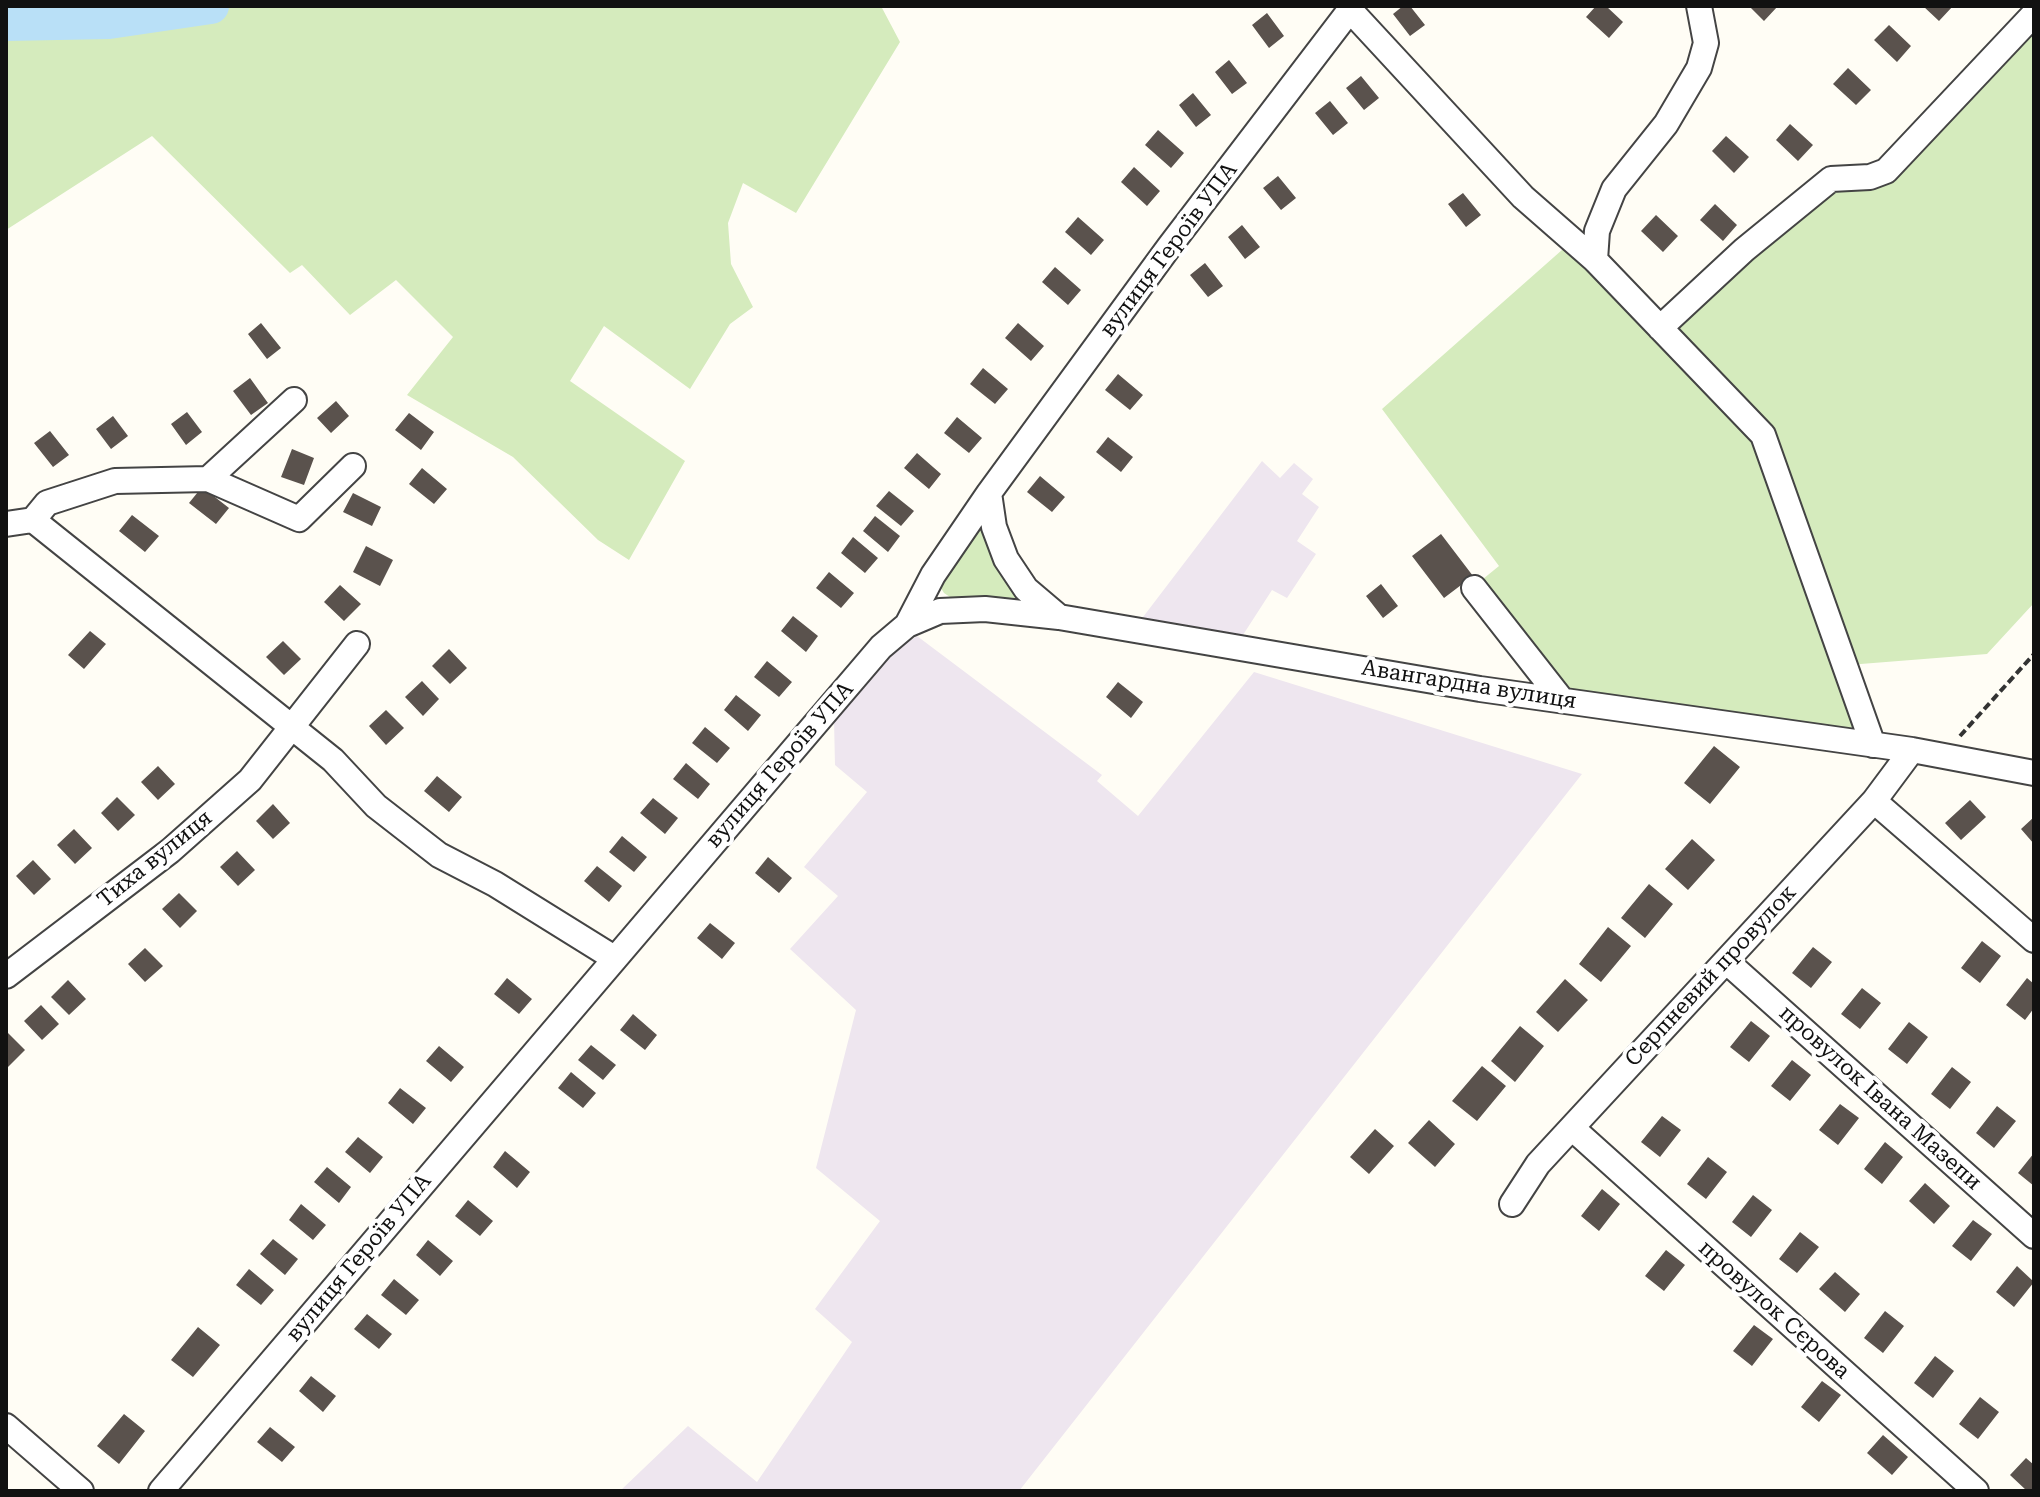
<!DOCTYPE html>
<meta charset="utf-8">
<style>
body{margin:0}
#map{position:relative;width:2040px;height:1497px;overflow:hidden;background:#fffdf5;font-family:"Roboto Serif",serif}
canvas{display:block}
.frame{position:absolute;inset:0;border:8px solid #111;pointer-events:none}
</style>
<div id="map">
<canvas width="2040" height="1497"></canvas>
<div class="frame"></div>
</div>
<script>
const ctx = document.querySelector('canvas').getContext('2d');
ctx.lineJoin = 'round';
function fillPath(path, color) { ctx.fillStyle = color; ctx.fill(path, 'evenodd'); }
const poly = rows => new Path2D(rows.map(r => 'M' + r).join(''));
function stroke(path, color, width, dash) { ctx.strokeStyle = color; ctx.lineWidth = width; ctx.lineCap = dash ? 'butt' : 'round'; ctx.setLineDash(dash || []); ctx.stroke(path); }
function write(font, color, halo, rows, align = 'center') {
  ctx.font = font + ' "Roboto Serif",serif'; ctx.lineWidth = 8; ctx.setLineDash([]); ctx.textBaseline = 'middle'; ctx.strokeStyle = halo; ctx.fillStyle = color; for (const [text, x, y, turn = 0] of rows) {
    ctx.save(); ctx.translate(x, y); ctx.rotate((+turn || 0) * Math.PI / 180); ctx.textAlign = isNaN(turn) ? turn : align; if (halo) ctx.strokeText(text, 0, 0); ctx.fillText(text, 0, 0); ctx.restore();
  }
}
const industrial = poly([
 [1262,461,1280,478,1294,463,1313,479,1302,494,1319,507,1297,541,1316,554,1287,598,1272,590,1241,638,1140,621],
 [917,636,1102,775,1097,781,1138,816,1254,672,1582,774,1019,1491,620,1491,688,1426,757,1482,852,1342,815,1309,880,1221,816,1168,856,1010,790,949,838,896,804,867,867,792,835,765,834,720,891,653]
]);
const green = poly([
 [6,6,881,6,900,42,796,213,743,183,728,223,731,264,753,307,730,324,690,389,604,326,570,381,685,461,629,560,598,540,513,457,407,395,453,337,396,280,350,315,302,265,290,273,152,136,6,230],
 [2034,21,2034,603,1987,654,1848,665,1776,453,1675,327,1825,190,1857,184],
 [1571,242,1749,426,1858,732,1566,689,1483,579,1499,566,1382,409],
 [985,508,1034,603,953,599,944,593,939,585]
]);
const river = poly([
 [6,23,109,21,211,6]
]);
const building = poly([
 [1403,6,1410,6,1425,25,1410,36,1393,14],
 [1596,6,1606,6,1623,22,1609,38,1586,17],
 [1749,6,1778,6,1764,21],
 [1923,6,1953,6,1939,21],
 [1267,13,1284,36,1269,48,1252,25],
 [1889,25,1911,46,1897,62,1874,40],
 [1229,60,1247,83,1232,94,1215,72],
 [1848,68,1871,90,1856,105,1833,84],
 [1361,76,1379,98,1364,110,1346,88],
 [1193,93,1211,115,1196,127,1179,105],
 [1330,101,1348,123,1333,135,1315,113],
 [1790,124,1813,145,1798,161,1776,140],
 [1158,130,1184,153,1171,168,1145,145],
 [1726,136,1749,157,1734,173,1712,151],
 [1134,167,1160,191,1147,206,1121,182],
 [1278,176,1296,198,1281,210,1263,188],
 [1463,193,1481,215,1466,227,1448,204],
 [1715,204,1737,225,1723,241,1700,220],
 [1656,215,1678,236,1663,252,1641,231],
 [1078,217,1104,240,1091,255,1065,232],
 [1242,225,1260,247,1245,259,1228,237],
 [1205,263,1223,286,1208,297,1190,275],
 [1055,267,1081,290,1068,305,1042,282],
 [261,323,281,348,267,359,248,334],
 [1018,323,1044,346,1031,361,1005,338],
 [983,368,1008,389,995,404,970,384],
 [1118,374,1143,395,1130,410,1105,390],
 [250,378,268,403,251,415,233,391],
 [336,401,349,416,331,433,317,418],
 [187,412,202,432,186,445,171,424],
 [409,413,434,432,421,450,395,430],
 [113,416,128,436,111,449,96,429],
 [957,417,982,438,969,453,944,433],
 [50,431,69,455,53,467,34,443],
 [1108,437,1133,457,1121,472,1096,452],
 [292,449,314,458,304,485,281,477],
 [917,453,941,474,929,489,904,468],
 [422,468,447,489,434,504,409,484],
 [1040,476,1065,497,1052,512,1027,492],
 [202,487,229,508,216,524,189,503],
 [889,491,914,511,901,526,876,506],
 [353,493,381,507,372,526,343,512],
 [132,515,159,536,145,552,119,531],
 [875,516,900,536,888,552,863,531],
 [1441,534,1473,576,1444,598,1412,556],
 [853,537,878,558,865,573,841,553],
 [366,546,393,560,380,586,353,572],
 [829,572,854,593,841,608,816,588],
 [1381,584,1398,606,1383,618,1366,596],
 [340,585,361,604,344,621,324,602],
 [793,616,818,636,806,652,781,631],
 [90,631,106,644,84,669,68,655],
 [283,641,301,659,284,675,266,657],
 [449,649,467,668,450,684,432,666],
 [767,661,792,682,779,697,754,677],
 [422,681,439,699,423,716,405,697],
 [1118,682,1143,702,1131,718,1106,697],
 [736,695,761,715,748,731,724,710],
 [386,710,404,728,386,745,369,726],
 [705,727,730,748,717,763,692,743],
 [1714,746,1740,767,1710,804,1684,783],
 [686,763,710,784,698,799,673,779],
 [158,766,175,784,158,800,141,782],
 [437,776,462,797,449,812,424,791],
 [117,797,135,815,118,831,101,813],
 [653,798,678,818,665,834,640,813],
 [1970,800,1986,817,1961,840,1945,823],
 [273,804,290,823,273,839,256,821],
 [2034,817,2034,844,2021,829],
 [74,829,92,848,75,864,57,845],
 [622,836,647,857,634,872,609,852],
 [1692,839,1715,860,1688,890,1665,869],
 [237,851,255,870,238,886,220,867],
 [768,857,792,878,779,893,755,873],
 [33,860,51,879,34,895,16,876],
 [597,866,622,886,609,902,584,881],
 [1649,884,1673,904,1645,938,1621,918],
 [179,893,197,911,180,928,162,909],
 [710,923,735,943,722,959,697,938],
 [1608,927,1631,946,1601,982,1579,964],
 [1982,941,2001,956,1980,983,1961,968],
 [1813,947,1832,962,1811,988,1792,973],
 [145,948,163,966,145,982,128,964],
 [507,978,532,999,519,1014,494,994],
 [2027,978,2034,984,2034,1008,2025,1020,2006,1005],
 [1565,979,1588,1000,1558,1032,1536,1012],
 [68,980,86,999,69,1015,51,997],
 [1862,988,1881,1003,1860,1029,1841,1014],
 [41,1005,59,1024,42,1040,24,1021],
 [633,1014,657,1035,645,1050,620,1030],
 [1751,1021,1770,1036,1749,1062,1730,1047],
 [1909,1022,1928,1037,1907,1064,1888,1049],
 [1520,1026,1544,1046,1515,1082,1491,1061],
 [6,1031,25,1050,8,1067,6,1065],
 [591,1045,616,1065,603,1080,578,1060],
 [439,1046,464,1067,451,1082,426,1061],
 [1792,1060,1811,1075,1790,1101,1771,1086],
 [1482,1066,1506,1086,1477,1121,1452,1101],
 [1952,1067,1971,1082,1950,1109,1931,1094],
 [571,1072,596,1093,583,1108,558,1088],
 [400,1088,426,1108,413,1124,388,1103],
 [1840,1104,1859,1118,1838,1145,1819,1130],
 [1997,1106,2016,1121,1994,1148,1976,1133],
 [1662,1116,1681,1130,1660,1157,1641,1142],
 [1429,1120,1455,1144,1435,1167,1408,1143],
 [1375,1129,1394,1146,1369,1174,1350,1157],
 [358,1137,383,1157,370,1173,345,1152],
 [1885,1142,1903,1157,1882,1184,1864,1169],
 [505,1151,530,1172,517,1188,493,1167],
 [2034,1153,2034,1186,2018,1173],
 [1708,1157,1727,1172,1706,1199,1687,1184],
 [327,1167,351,1187,339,1203,314,1182],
 [1925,1183,1950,1206,1934,1224,1909,1201],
 [1602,1189,1620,1204,1599,1231,1581,1216],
 [1753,1195,1772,1210,1751,1237,1732,1222],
 [468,1200,493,1221,480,1236,455,1216],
 [301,1204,326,1225,313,1240,289,1220],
 [1973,1220,1992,1234,1971,1261,1952,1246],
 [1800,1232,1819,1247,1797,1273,1779,1259],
 [273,1239,298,1259,285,1275,260,1254],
 [428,1240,453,1261,440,1276,416,1255],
 [1666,1250,1685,1265,1664,1291,1645,1276],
 [2017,1266,2034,1282,2014,1307,1996,1292],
 [249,1269,274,1290,261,1305,236,1285],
 [1835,1272,1860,1294,1845,1312,1819,1289],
 [394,1279,419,1300,406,1315,381,1295],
 [1885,1311,1904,1326,1883,1353,1864,1338],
 [367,1314,392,1334,379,1349,354,1329],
 [1754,1325,1773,1339,1752,1366,1733,1351],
 [198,1327,220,1345,193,1377,171,1360],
 [1935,1356,1954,1371,1933,1398,1914,1383],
 [311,1376,336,1396,323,1412,299,1391],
 [1822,1381,1841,1395,1819,1422,1801,1407],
 [1980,1397,1999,1412,1978,1439,1959,1424],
 [124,1414,145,1431,119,1464,97,1446],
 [270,1427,295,1447,282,1462,257,1442],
 [1883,1435,1908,1457,1892,1475,1867,1453],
 [2026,1458,2034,1465,2034,1491,2027,1491,2010,1475]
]);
const path = poly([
 [1960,736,2034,654]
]);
const minor = poly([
 [1350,10,1523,197,1595,260,1763,435,1873,745],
 [1595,260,1597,231,1614,189,1666,124,1699,68,1706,43,1699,6],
 [1660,328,1744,250,1831,179,1870,177,1886,171,2034,14],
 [208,479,299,519,353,466],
 [989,493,994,527,1006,559,1026,589,1059,617],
 [33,520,333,760,376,806,439,855,495,884,614,958],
 [6,524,33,520,47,503,115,481,208,479,294,400],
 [1474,588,1561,699],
 [907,625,940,611,985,609,1059,617,1480,689,1912,750,2034,773],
 [1874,801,2034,940],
 [1726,961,2034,1236],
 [6,976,170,851,250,780,357,644],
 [1572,1128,1976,1491],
 [1512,1204,1538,1164,1874,801,1912,750],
 [6,1426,81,1491],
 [161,1491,881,647,907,625,933,575,989,493,1169,247,1353,6]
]);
const streetNames = [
 ["вулиця Героїв УПА",1169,250,-53],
 ["Авангардна вулиця",1469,685,9],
 ["вулиця Героїв УПА",780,765,-49],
 ["Тиха вулиця",155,859,-39],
 ["Серпневий провулок",1711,976,-47],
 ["провулок Івана Мазепи",1880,1098,42],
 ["вулиця Героїв УПА",359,1258,-50],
 ["провулок Сєрова",1774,1310,42]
];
fillPath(industrial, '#eee6ef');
fillPath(green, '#d5ebbd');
stroke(river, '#b9e0f7', 36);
fillPath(building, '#5a524d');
stroke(minor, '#444', 28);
stroke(path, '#333', 4, [8, 4]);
stroke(minor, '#fff', 24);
write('22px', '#111', '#fff', streetNames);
</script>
